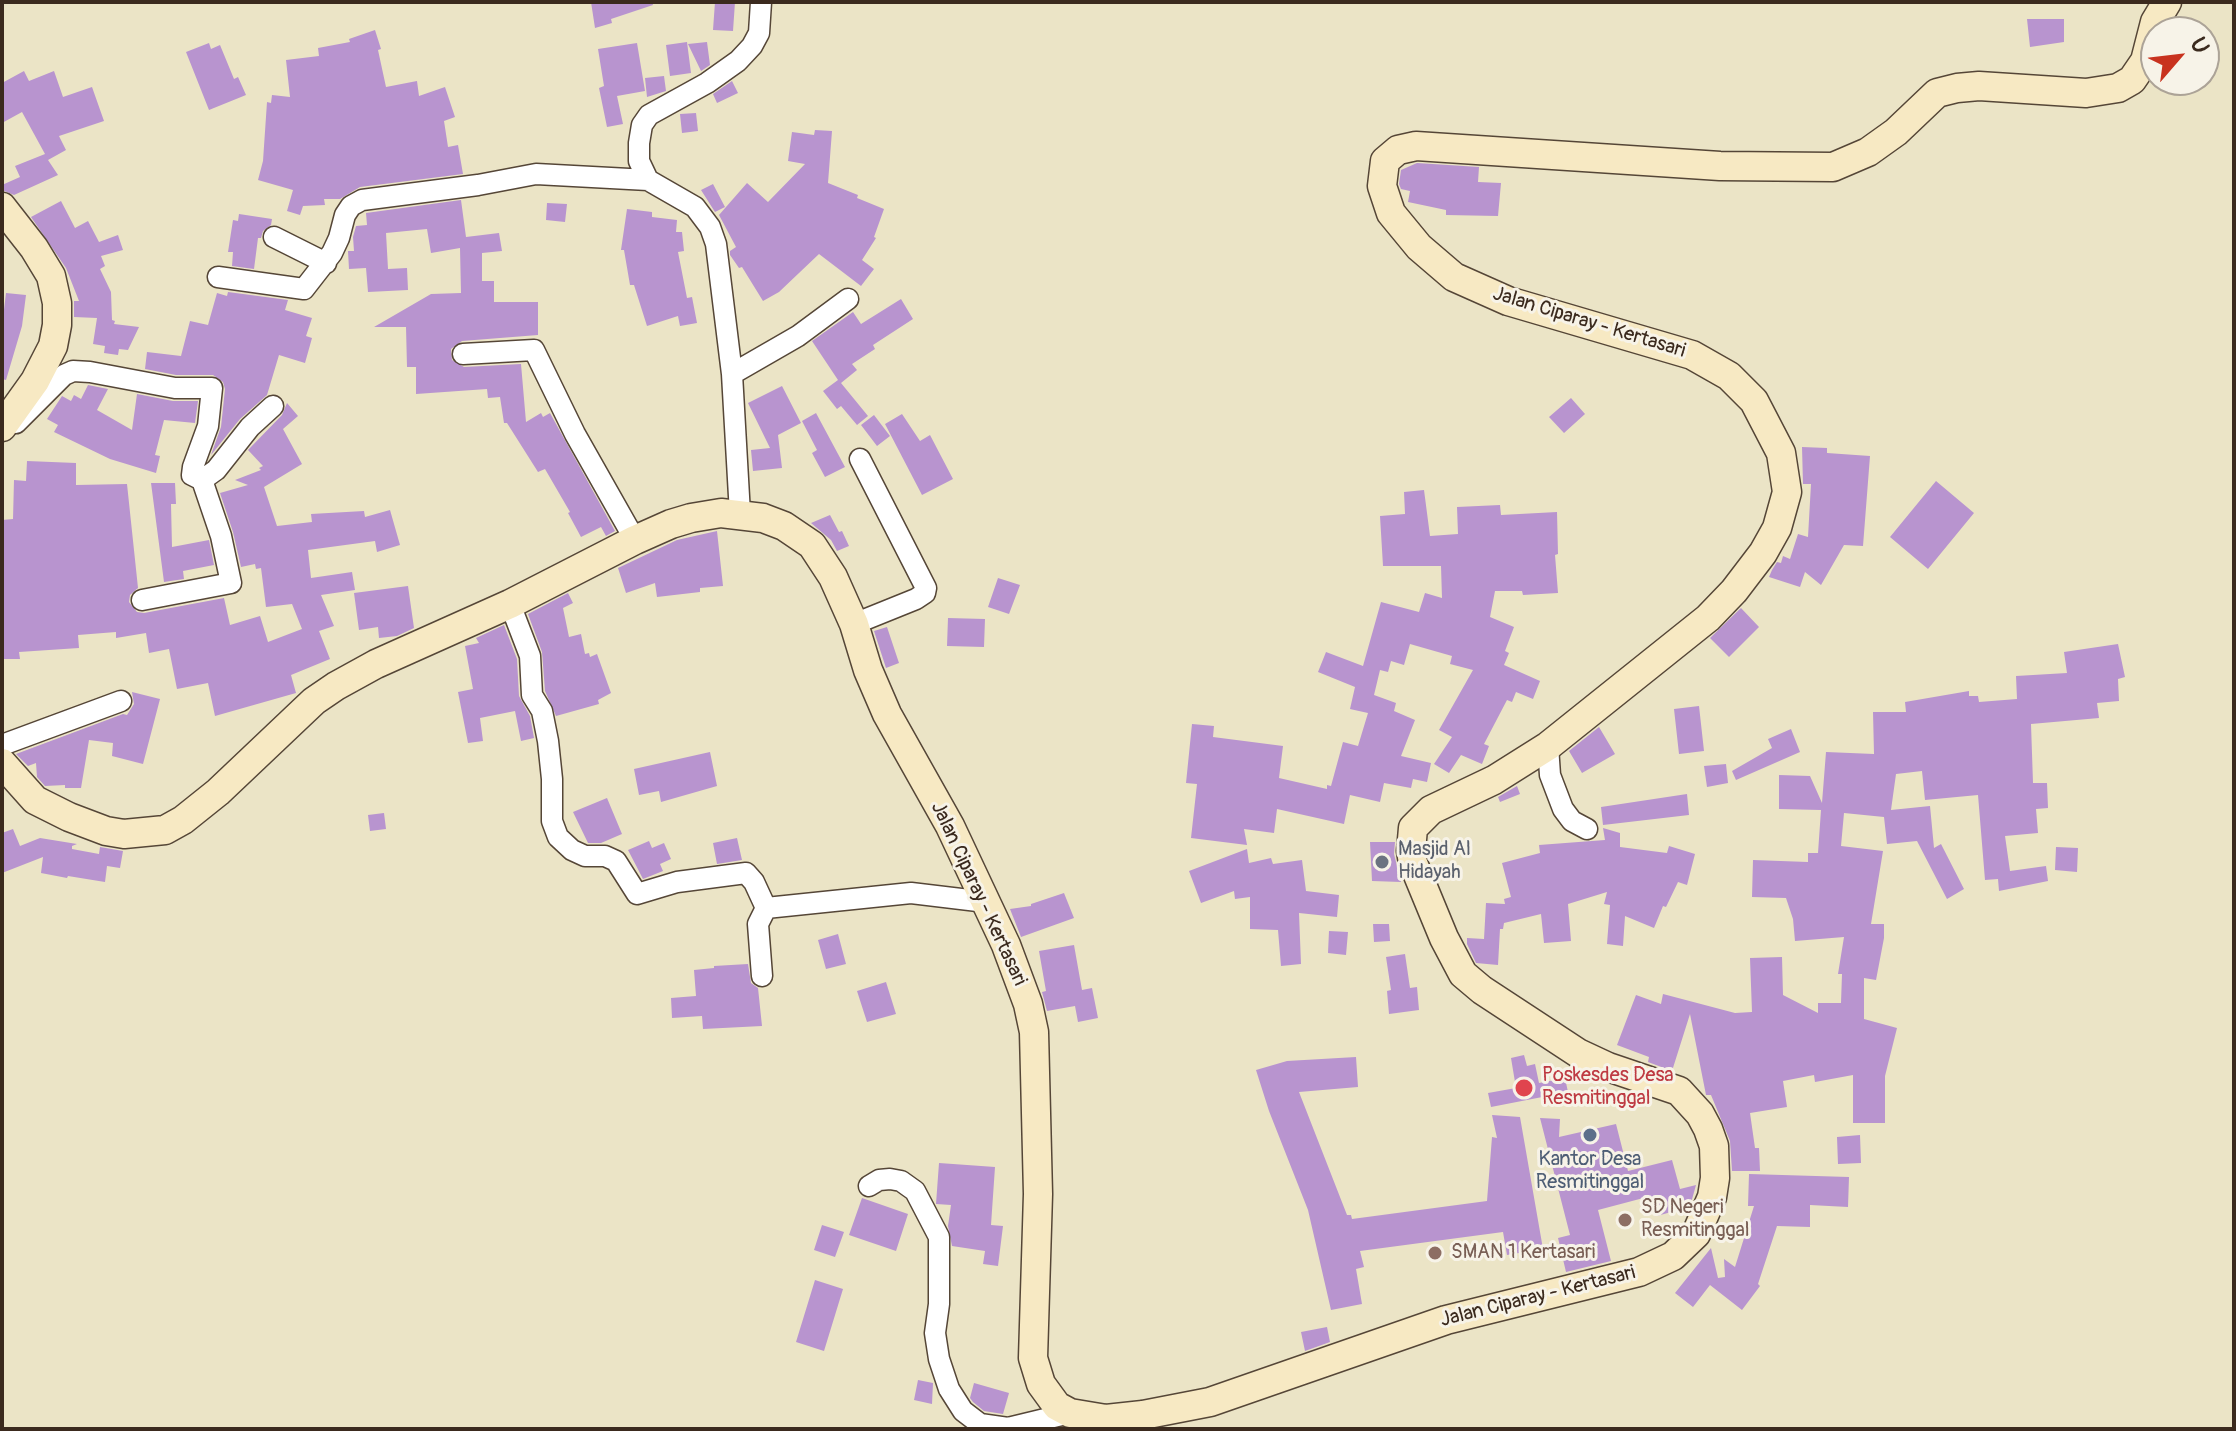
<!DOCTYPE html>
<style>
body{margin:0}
#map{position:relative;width:2236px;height:1431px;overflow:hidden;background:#ebe4c6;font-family:Pangolin,sans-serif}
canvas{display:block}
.frame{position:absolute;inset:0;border:4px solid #3b2a1e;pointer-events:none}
.north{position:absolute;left:2140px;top:16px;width:80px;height:80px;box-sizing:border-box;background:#f7f3e8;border:2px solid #aca397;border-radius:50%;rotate:62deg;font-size:22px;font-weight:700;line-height:32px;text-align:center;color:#3b2a1e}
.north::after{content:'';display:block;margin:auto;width:28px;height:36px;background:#c8321e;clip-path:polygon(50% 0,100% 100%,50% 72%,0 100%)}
</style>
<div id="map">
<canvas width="2236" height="1431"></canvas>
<div class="frame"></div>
<div class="north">U</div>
</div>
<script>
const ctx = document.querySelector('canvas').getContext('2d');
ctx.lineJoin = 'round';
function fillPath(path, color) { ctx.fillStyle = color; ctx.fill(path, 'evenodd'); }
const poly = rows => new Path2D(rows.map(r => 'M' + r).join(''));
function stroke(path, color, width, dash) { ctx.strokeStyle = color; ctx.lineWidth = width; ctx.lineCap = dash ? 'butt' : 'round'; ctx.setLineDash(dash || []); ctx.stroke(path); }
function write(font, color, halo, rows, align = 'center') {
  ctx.font = font + ' Pangolin,sans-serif'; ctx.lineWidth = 6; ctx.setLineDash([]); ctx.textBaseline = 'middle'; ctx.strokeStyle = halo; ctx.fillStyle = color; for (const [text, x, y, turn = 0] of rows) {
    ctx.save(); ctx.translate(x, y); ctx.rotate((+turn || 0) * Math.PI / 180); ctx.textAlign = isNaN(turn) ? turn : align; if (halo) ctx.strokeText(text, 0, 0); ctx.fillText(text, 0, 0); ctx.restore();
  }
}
const building = poly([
 [591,2,652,2,653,5,611,19,612,23,595,28],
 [715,2,735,2,733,31,713,30],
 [2027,19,2064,19,2064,42,2030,47],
 [375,30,381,49,378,50,386,87,417,81,419,96,445,87,455,117,444,121,448,147,458,145,463,174,360,187,340,199,324,199,325,205,303,206,300,215,287,211,293,190,258,180,263,161,267,102,271,103,272,95,290,97,286,60,319,56,318,48,350,42,349,39],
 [687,42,691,73,670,76,666,45],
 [707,42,710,65,701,71,688,44],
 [209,43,211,49,220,45,234,79,238,77,246,95,209,110,186,52],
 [637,43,645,91,617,96,623,124,607,127,599,88,604,86,598,49],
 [24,71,29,81,54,71,63,97,92,87,104,121,59,136,66,150,48,160,58,175,14,195,2,190,2,185,20,177,15,166,45,154,22,112,2,123,2,83],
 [664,76,666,91,647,97,645,78],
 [732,81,738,93,717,103,713,94],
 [696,113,698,131,682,133,680,114],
 [815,130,832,131,828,183,858,195,857,198,884,209,874,237,876,238,862,260,874,269,861,286,819,254,779,292,763,301,742,267,739,268,730,255,730,251,736,247,719,215,747,183,768,202,805,164,788,161,792,132,814,135],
 [1417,163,1479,167,1478,182,1501,183,1498,216,1446,215,1446,210,1408,202,1410,191,1401,189,1399,184,1401,170],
 [713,184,725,207,715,212,701,190],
 [461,200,466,237,499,233,502,251,482,253,482,281,494,281,494,302,538,302,538,335,462,341,451,349,452,360,464,367,521,364,526,422,541,413,543,417,550,413,615,531,606,536,601,527,581,537,568,513,570,512,545,469,538,472,507,423,504,423,500,397,488,398,487,389,416,394,416,367,407,367,406,327,374,327,431,294,461,293,460,248,431,253,427,229,386,233,388,269,407,268,408,290,368,292,366,268,349,269,348,251,354,251,353,237,356,226,367,225,366,213],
 [61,201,75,228,88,221,99,242,118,235,123,250,101,256,105,266,100,269,111,292,112,320,115,321,114,324,139,327,128,350,119,349,118,355,104,353,105,346,93,344,97,318,74,317,74,301,79,301,66,268,31,217],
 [547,203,567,204,565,222,546,220],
 [627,209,652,212,652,217,677,220,676,232,682,232,684,251,678,252,687,298,692,297,697,323,680,326,678,316,647,326,634,285,630,285,624,250,621,250],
 [239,214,272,219,271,225,263,231,261,238,258,238,254,269,232,266,233,252,228,252,233,220,238,221],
 [228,292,288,300,285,310,312,318,306,336,312,338,305,363,279,355,267,395,240,419,211,455,221,427,225,389,223,382,213,375,176,375,145,369,147,352,181,356,190,321,208,325,217,293,227,296],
 [6,293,26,295,22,326,6,380,2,379,2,326],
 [901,299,913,319,873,345,875,349,852,364,857,370,841,383,868,416,857,425,841,406,837,409,823,391,838,380,812,341,853,312,861,324],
 [88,385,108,389,97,410,132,430,137,394,173,401,198,401,195,423,164,420,155,455,160,456,156,473,110,459,54,432,58,425,47,419,62,396,71,401,74,395,81,399],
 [782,386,801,423,778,435,782,468,753,471,751,450,770,448,748,403],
 [1571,398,1585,414,1564,433,1549,417],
 [287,403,298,416,283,429,302,464,264,487,277,526,312,522,311,514,364,511,365,517,390,510,400,545,377,552,375,541,308,550,311,578,352,572,355,590,321,595,334,626,319,631,330,659,291,675,296,693,215,716,208,683,177,689,169,649,149,653,146,633,116,638,116,632,78,635,79,648,19,652,20,659,2,659,2,520,13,519,14,480,26,481,27,461,76,463,76,485,127,484,138,588,130,595,129,602,137,612,144,613,224,598,230,625,260,616,268,642,302,629,292,604,266,607,261,568,256,569,255,564,241,567,233,532,220,493,248,485,235,480,261,470,259,468,263,466,248,450,282,415],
 [816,413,845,467,825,477,812,453,817,450,802,421],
 [902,414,920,441,930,435,953,479,922,495,885,424],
 [874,415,890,436,877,446,861,425],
 [1802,447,1827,448,1827,453,1870,456,1863,546,1844,545,1821,585,1805,572,1800,587,1769,577,1772,570,1777,562,1781,563,1783,556,1790,559,1798,534,1808,537,1811,484,1803,484],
 [1936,481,1974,513,1928,569,1890,537],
 [151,483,175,483,176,504,171,504,172,547,209,540,214,565,183,571,184,579,164,582],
 [1424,490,1430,536,1458,534,1457,507,1500,505,1501,515,1557,512,1558,554,1555,555,1558,593,1523,595,1522,591,1495,591,1490,617,1514,627,1505,651,1509,653,1504,665,1540,681,1533,699,1516,692,1512,702,1507,700,1484,744,1489,746,1482,764,1461,755,1449,773,1434,764,1452,737,1439,730,1473,670,1450,664,1452,656,1410,644,1404,665,1391,661,1388,672,1380,670,1374,695,1396,703,1394,711,1415,720,1401,756,1431,763,1427,782,1413,779,1411,788,1384,783,1380,802,1350,795,1344,824,1277,809,1274,833,1244,829,1247,845,1191,838,1197,784,1186,783,1192,724,1214,726,1213,737,1283,746,1279,778,1327,789,1327,785,1331,786,1343,742,1358,746,1368,713,1350,709,1355,687,1318,672,1326,652,1363,666,1381,602,1419,612,1425,593,1442,598,1441,566,1383,566,1380,516,1405,514,1404,492],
 [830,515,839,532,842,531,849,546,837,551,831,540,811,523],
 [717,531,723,586,700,588,700,592,657,597,655,583,626,593,618,568,677,540],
 [998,578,1020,585,1009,614,988,607],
 [408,586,414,628,397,636,379,638,378,627,359,630,354,593],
 [568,593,573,603,563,608,569,637,581,634,585,654,589,653,590,657,597,654,611,693,598,700,599,704,556,716,545,691,542,652,528,614],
 [1741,608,1759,627,1729,657,1710,638],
 [948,618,985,619,984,647,947,646],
 [504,625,517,659,519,696,530,716,534,738,521,741,515,711,480,718,483,741,468,743,458,692,473,689,465,646,479,643,476,638],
 [887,627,899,663,886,668,874,631],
 [2118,644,2125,677,2118,679,2119,701,2097,703,2099,718,2031,724,2033,783,2047,783,2048,808,2036,809,2038,833,2005,836,2010,871,2046,866,2048,881,1999,891,1998,879,1985,880,1978,795,1925,800,1922,771,1896,774,1891,810,1930,806,1934,848,1941,844,1964,889,1947,899,1917,841,1887,844,1884,817,1844,813,1841,846,1883,851,1871,924,1884,924,1884,938,1876,980,1864,978,1864,1019,1897,1028,1885,1076,1885,1123,1853,1123,1853,1075,1815,1082,1814,1075,1783,1081,1787,1107,1750,1113,1755,1148,1759,1148,1760,1171,1732,1171,1730,1141,1711,1095,1706,1095,1690,1014,1672,1071,1648,1062,1649,1057,1617,1045,1636,995,1661,1004,1663,994,1735,1013,1752,1012,1750,958,1782,957,1783,995,1818,1013,1818,1003,1841,1003,1842,974,1838,974,1844,937,1795,941,1793,919,1786,898,1752,897,1753,860,1808,862,1808,853,1818,853,1821,810,1779,809,1779,775,1810,776,1822,803,1826,752,1874,754,1873,712,1906,712,1905,702,1969,691,1969,696,1978,696,1979,702,2017,699,2016,676,2067,673,2064,652],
 [132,692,160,699,143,764,112,756,113,743,89,740,81,788,65,788,65,785,45,786,37,777,36,763,28,766,16,754,123,714,127,715,134,704],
 [1699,706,1704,751,1679,754,1674,709],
 [1599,727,1615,754,1582,773,1569,751],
 [1791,729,1800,752,1736,780,1732,771,1772,748,1768,739],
 [710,752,717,786,661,802,659,791,639,795,634,769],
 [1726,764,1728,783,1707,787,1704,766],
 [1517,786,1520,794,1500,802,1498,797],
 [1687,794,1689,815,1603,825,1601,807],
 [607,798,622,834,601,843,588,843,573,812],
 [384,813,386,829,370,831,368,815],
 [1603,828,1620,833,1620,847,1667,853,1669,846,1695,854,1687,885,1678,882,1666,907,1663,906,1654,928,1625,916,1623,946,1607,944,1610,905,1604,904,1607,892,1568,904,1571,941,1544,943,1541,914,1504,923,1503,929,1500,929,1498,965,1476,963,1467,944,1467,938,1484,939,1486,903,1505,904,1504,899,1511,897,1502,863,1540,853,1539,845,1605,840],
 [13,829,20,846,40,838,77,844,72,846,72,849,99,854,100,847,123,851,120,868,107,866,105,882,68,876,67,878,41,873,43,857,2,873,2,833],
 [737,838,742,860,717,864,713,843],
 [649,841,652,848,664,843,671,859,660,864,663,871,643,879,628,850],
 [1370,842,1395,842,1394,854,1401,882,1372,881],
 [2056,847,2078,848,2077,872,2055,870],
 [1247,849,1249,863,1271,858,1273,864,1302,860,1306,891,1339,895,1337,917,1299,913,1301,964,1281,966,1278,930,1250,929,1250,897,1235,899,1234,891,1201,903,1189,871],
 [1064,893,1074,918,1021,937,1010,909,1031,906,1031,904],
 [1373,924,1389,924,1390,941,1374,942],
 [1329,931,1348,932,1346,955,1328,953],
 [838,934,846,964,826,969,818,940],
 [1074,945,1082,990,1092,988,1098,1018,1078,1022,1075,1006,1047,1011,1042,992,1046,991,1039,951],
 [1405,954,1410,988,1417,987,1419,1010,1389,1014,1387,991,1391,990,1386,957],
 [748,964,751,983,758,988,762,1026,703,1029,702,1016,672,1018,671,998,696,996,694,970,714,968,714,966],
 [886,982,896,1014,867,1022,857,991],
 [1524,1055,1527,1066,1535,1064,1539,1083,1565,1078,1568,1092,1491,1107,1488,1093,1516,1088,1511,1058],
 [1356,1057,1358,1087,1299,1092,1347,1215,1351,1215,1352,1219,1487,1201,1492,1137,1497,1138,1492,1115,1520,1117,1543,1249,1507,1255,1503,1232,1360,1251,1364,1267,1356,1269,1362,1304,1331,1310,1308,1210,1269,1111,1256,1070,1287,1061],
 [1540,1118,1560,1119,1559,1137,1616,1124,1628,1171,1672,1160,1680,1189,1696,1185,1691,1203,1684,1205,1685,1208,1657,1216,1651,1196,1598,1210,1611,1261,1566,1272,1558,1238,1570,1235],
 [1860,1135,1861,1163,1838,1164,1837,1137],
 [939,1163,995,1167,991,1225,1003,1226,998,1266,983,1264,985,1251,952,1246,948,1226,951,1205,936,1204],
 [1749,1174,1849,1177,1848,1207,1810,1205,1810,1227,1777,1226,1758,1284,1760,1286,1742,1310,1710,1285,1693,1307,1675,1293,1711,1248,1718,1278,1725,1277,1724,1259,1735,1267,1754,1206,1748,1206],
 [862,1198,908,1214,896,1251,849,1235],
 [822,1225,844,1232,835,1257,814,1250],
 [815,1280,843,1289,824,1351,796,1342],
 [1327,1327,1330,1342,1305,1351,1301,1332],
 [918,1380,933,1383,932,1404,914,1400],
 [974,1383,1009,1393,1003,1414,984,1411,973,1402,970,1398]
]);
const street = poly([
 [274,237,326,263],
 [218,277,304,289,332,253,339,238,345,215,351,206,362,200,478,185,536,174,648,180],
 [463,354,534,350,575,434,635,540],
 [732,374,798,336,848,299],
 [16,423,64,375,73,371,90,372,175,388,212,388,208,426,193,467,192,475,202,480,216,470,250,427,273,406],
 [740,514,732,374,716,244,710,227,695,207,648,180,639,161,639,143,642,125,649,115,707,83,738,61,752,46,759,33,761,2],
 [142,600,231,583,221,536,202,480],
 [510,604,530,656,532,695,542,711,548,741,552,779,552,821,558,837,572,850,585,856,605,856,616,861,637,894,677,882,746,873,754,882,766,908],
 [854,624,916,599,925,593,926,588,860,459],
 [2,745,121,701],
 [1548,746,1550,775,1563,809,1572,821,1587,829],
 [762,976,758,924,766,908,911,893,986,902],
 [869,1186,879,1180,890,1179,901,1181,915,1191,939,1237,939,1304,935,1333,939,1359,949,1389,963,1411,980,1424,1008,1428,1070,1413]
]);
const secondary = poly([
 [2,207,34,248,51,276,57,303,57,325,53,346,35,381,2,427],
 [2,763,35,800,69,817,106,831,124,834,165,830,183,820,218,792,314,701,336,686,376,664,510,604,635,540,671,524,691,518,721,513,763,518,784,526,812,545,833,577,854,624,868,670,887,714,950,826,1006,945,1028,1004,1034,1032,1038,1194,1033,1358,1041,1384,1057,1406,1070,1413,1106,1419,1143,1415,1210,1402,1446,1320,1639,1272,1673,1256,1696,1234,1712,1197,1715,1178,1714,1146,1708,1129,1700,1114,1679,1091,1608,1067,1578,1053,1482,990,1463,974,1444,938,1413,863,1411,851,1413,828,1431,810,1494,780,1548,746,1708,618,1734,591,1763,553,1777,528,1787,492,1781,453,1754,401,1729,376,1692,355,1508,301,1454,277,1419,247,1391,213,1382,186,1385,161,1398,150,1416,146,1720,166,1833,167,1868,152,1896,132,1937,93,1957,88,1979,86,2086,93,2118,88,2132,80,2145,61,2155,22,2167,2]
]);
const markers = [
 [1382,862,8,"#6b7280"],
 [1524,1088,10,"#e0444e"],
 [1590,1135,8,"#5c6f8a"],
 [1625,1220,8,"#8d6e63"],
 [1435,1253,8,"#8d6e63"]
];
const streetNames = [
 ["Jalan Ciparay - Kertasari",1589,323,17],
 ["Jalan Ciparay - Kertasari",978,894,65],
 ["Jalan Ciparay - Kertasari",1538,1297,-14]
];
const worshipNames = [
 ["Masjid Al",1398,850],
 ["Hidayah",1398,873]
];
const healthNames = [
 ["Poskesdes Desa",1542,1076],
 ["Resmitinggal",1542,1099]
];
const serviceNames = [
 ["Kantor Desa",1590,1160],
 ["Resmitinggal",1590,1183]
];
const educationNames = [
 ["SD Negeri",1641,1208],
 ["Resmitinggal",1641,1231],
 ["SMAN 1 Kertasari",1451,1253]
];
fillPath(building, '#b894cf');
stroke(street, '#554637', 23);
stroke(secondary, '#554637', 31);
stroke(street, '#fff', 20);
stroke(secondary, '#f7e9c3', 28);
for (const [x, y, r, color] of markers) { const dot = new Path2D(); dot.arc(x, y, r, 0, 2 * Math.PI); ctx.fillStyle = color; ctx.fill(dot); stroke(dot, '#f7f3e8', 3); }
write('20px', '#3b2a1e', '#f7f3e8', streetNames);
write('20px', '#5b616d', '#f7f3e8', worshipNames, 'left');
write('20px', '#be3a42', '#f7f3e8', healthNames, 'left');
write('20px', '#4e5e75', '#f7f3e8', serviceNames);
write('20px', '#785e54', '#f7f3e8', educationNames, 'left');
</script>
